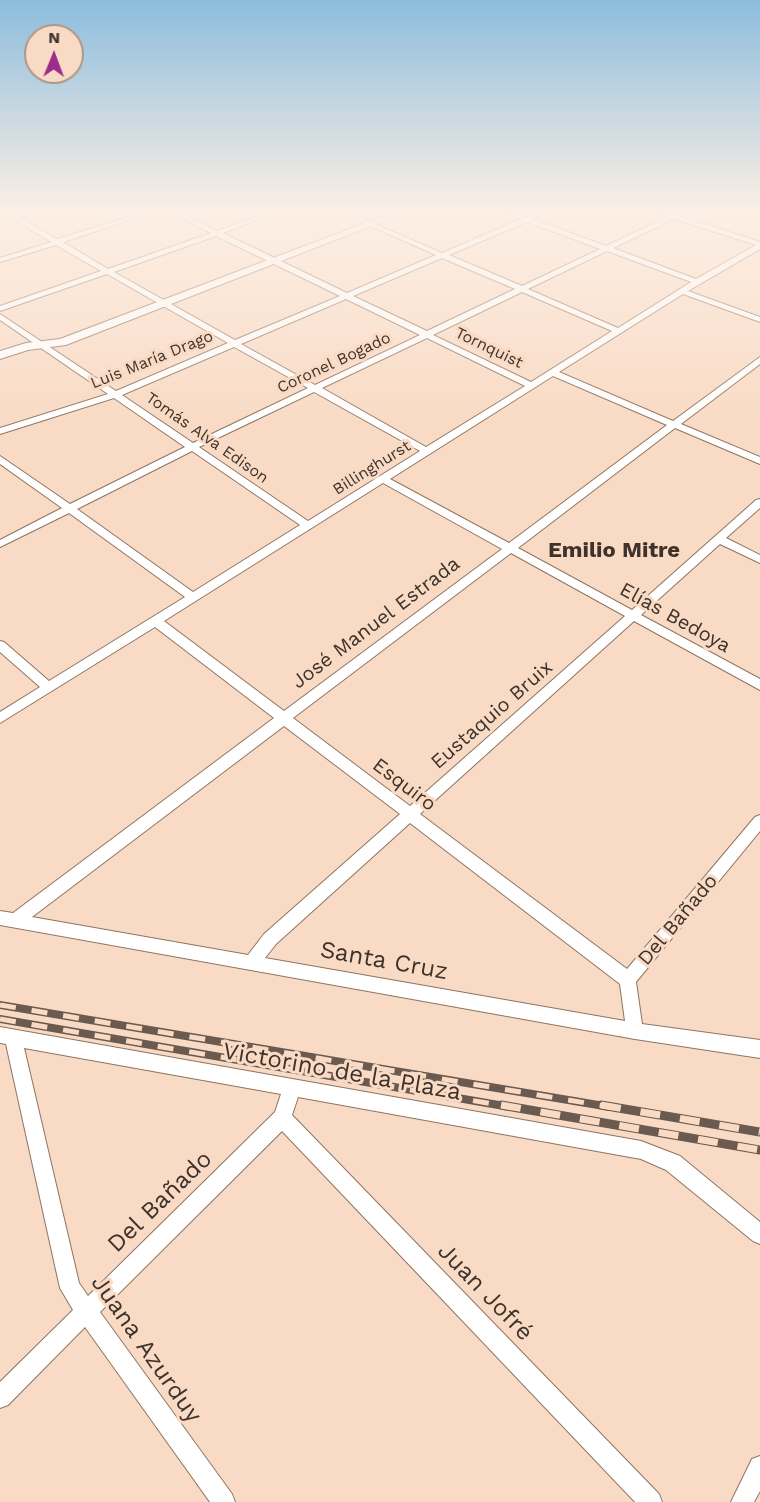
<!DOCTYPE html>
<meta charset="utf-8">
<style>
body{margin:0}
#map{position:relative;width:760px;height:1502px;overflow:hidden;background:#f9dbc5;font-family:"Work Sans",sans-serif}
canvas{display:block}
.north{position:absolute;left:24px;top:24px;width:60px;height:60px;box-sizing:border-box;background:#f9dbc5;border:2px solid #ae9787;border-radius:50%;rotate:1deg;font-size:16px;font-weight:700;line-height:24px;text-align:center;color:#3e322a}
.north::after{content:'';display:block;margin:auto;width:21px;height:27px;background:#9d2d8c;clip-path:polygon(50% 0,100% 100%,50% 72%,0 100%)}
</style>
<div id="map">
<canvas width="760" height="1502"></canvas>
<div class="north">N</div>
</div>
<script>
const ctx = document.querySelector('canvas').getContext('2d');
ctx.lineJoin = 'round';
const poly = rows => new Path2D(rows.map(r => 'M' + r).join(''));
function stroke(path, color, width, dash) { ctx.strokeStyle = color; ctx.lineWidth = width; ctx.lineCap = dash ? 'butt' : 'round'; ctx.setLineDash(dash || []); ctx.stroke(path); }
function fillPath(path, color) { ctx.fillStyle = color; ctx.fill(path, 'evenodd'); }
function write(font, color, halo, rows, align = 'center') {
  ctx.font = font + ' "Work Sans",sans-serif'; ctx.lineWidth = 6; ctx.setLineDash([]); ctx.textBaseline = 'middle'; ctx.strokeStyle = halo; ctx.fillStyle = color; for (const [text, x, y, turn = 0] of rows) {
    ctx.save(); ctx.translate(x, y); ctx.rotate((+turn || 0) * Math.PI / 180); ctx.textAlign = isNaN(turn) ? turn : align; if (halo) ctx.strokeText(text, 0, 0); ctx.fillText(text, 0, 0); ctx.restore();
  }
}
const street = poly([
 [2,212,10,212,57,239,145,212,154,212,63,242,108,269,211,233,170,212,178,212,217,231,271,212,280,212,223,233,347,293,436,255,339,212,347,212,442,253,521,219,505,212,514,212,527,217,539,212,547,212,533,219,606,246,667,217,656,212,673,214,686,212,680,216,760,242,760,249,688,291,760,317,760,322,683,294,559,372,673,421,760,357,760,364,681,424,760,457,760,464,675,428,518,548,632,610,756,500,760,499,760,508,726,538,760,555,760,563,720,544,641,615,760,679,760,690,634,621,420,814,627,969,755,817,760,815,760,831,636,982,642,1024,760,1040,760,1058,635,1039,0,925,0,911,13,913,274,718,155,627,0,723,0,712,40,687,0,652,0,641,4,642,49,681,185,597,69,513,0,547,0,540,62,508,0,464,0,456,70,504,185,447,114,398,0,434,0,428,108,394,0,320,0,314,116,391,228,343,107,274,0,311,0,306,101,271,56,245,0,262,0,258,51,242,2,212],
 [674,219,756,245,696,279,613,248,674,219],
 [527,222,600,249,522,286,449,255,527,222],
 [216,236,340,296,235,340,114,272,216,236],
 [607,251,691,282,618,328,528,289,607,251],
 [442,258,515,289,427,331,353,296,442,258],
 [522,292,612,331,531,382,433,335,522,292],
 [346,299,420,335,315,385,241,344,346,299],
 [427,338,525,386,426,447,322,388,427,338],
 [234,347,308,388,193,443,122,395,234,347],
 [553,376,667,425,509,543,390,479,553,376],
 [314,392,420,451,308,521,199,447,314,392],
 [192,451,300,525,193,592,77,509,192,451],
 [383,483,502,549,284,711,164,621,383,483],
 [511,553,625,616,410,806,293,718,511,553],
 [284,726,400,814,264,934,248,955,32,917,284,726],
 [410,823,620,984,625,1021,265,958,276,944,410,823],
 [0,1027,641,1141,680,1156,760,1222,760,1244,753,1241,666,1170,641,1159,298,1097,292,1115,659,1494,662,1502,635,1502,282,1131,100,1312,232,1494,235,1502,210,1502,85,1327,8,1405,0,1408,0,1382,73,1310,60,1288,6,1044,0,1043,0,1027],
 [24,1048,281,1094,275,1112,88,1296,79,1283,24,1048],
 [760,1456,760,1491,754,1502,731,1502,752,1459,760,1456]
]);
const secondary = poly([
 [394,212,407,212,66,345,28,350,0,359,0,351,26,343,60,339,394,212]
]);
const railFar1 = poly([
 [0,1005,610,1107],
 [0,1019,510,1107]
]);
const rail = poly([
 [501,1105,760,1150],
 [601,1105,760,1132]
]);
const farStreetnames = [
 ["Tornquist",489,348,26],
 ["Luis María Drago",152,360,-22],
 ["Coronel Bogado",334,363,-25],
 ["Tomás Alva Edison",207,438,35],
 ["Billinghurst",372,468,-32]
];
const streetNames = [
 ["Elías Bedoya",675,618,29],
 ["José Manuel Estrada",376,623,-37],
 ["Eustaquio Bruix",492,715,-41],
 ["Esquiro",404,785,37],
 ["Del Bañado",678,920,-50]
];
const quarterNames = [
 ["Emilio Mitre",614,551]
];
const nearStreetnames = [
 ["Santa Cruz",384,961,10],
 ["Victorino de la Plaza",342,1072,10],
 ["Del Bañado",160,1202,-44],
 ["Juan Jofré",485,1292,46],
 ["Juana Azurduy",146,1349,55]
];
stroke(street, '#8f7460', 2);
stroke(secondary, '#8f7460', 2);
fillPath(street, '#fff');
fillPath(secondary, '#fff');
stroke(railFar1, '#6a5a4f', 8);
stroke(rail, '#6a5a4f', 9);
stroke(railFar1, '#f9dbc5', 5, [16]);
stroke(rail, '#f9dbc5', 7, [20]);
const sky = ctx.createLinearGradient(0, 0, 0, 422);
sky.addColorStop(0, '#8dbddd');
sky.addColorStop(0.5, '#fcefe5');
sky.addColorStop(1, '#fcefe500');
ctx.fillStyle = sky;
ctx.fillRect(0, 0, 760, 422);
write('16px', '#3e322a', '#f9dbc5', farStreetnames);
write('20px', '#3e322a', '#f9dbc5', streetNames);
write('bold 22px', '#3e322a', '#f9dbc5', quarterNames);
write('24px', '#3e322a', '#f9dbc5', nearStreetnames);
</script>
